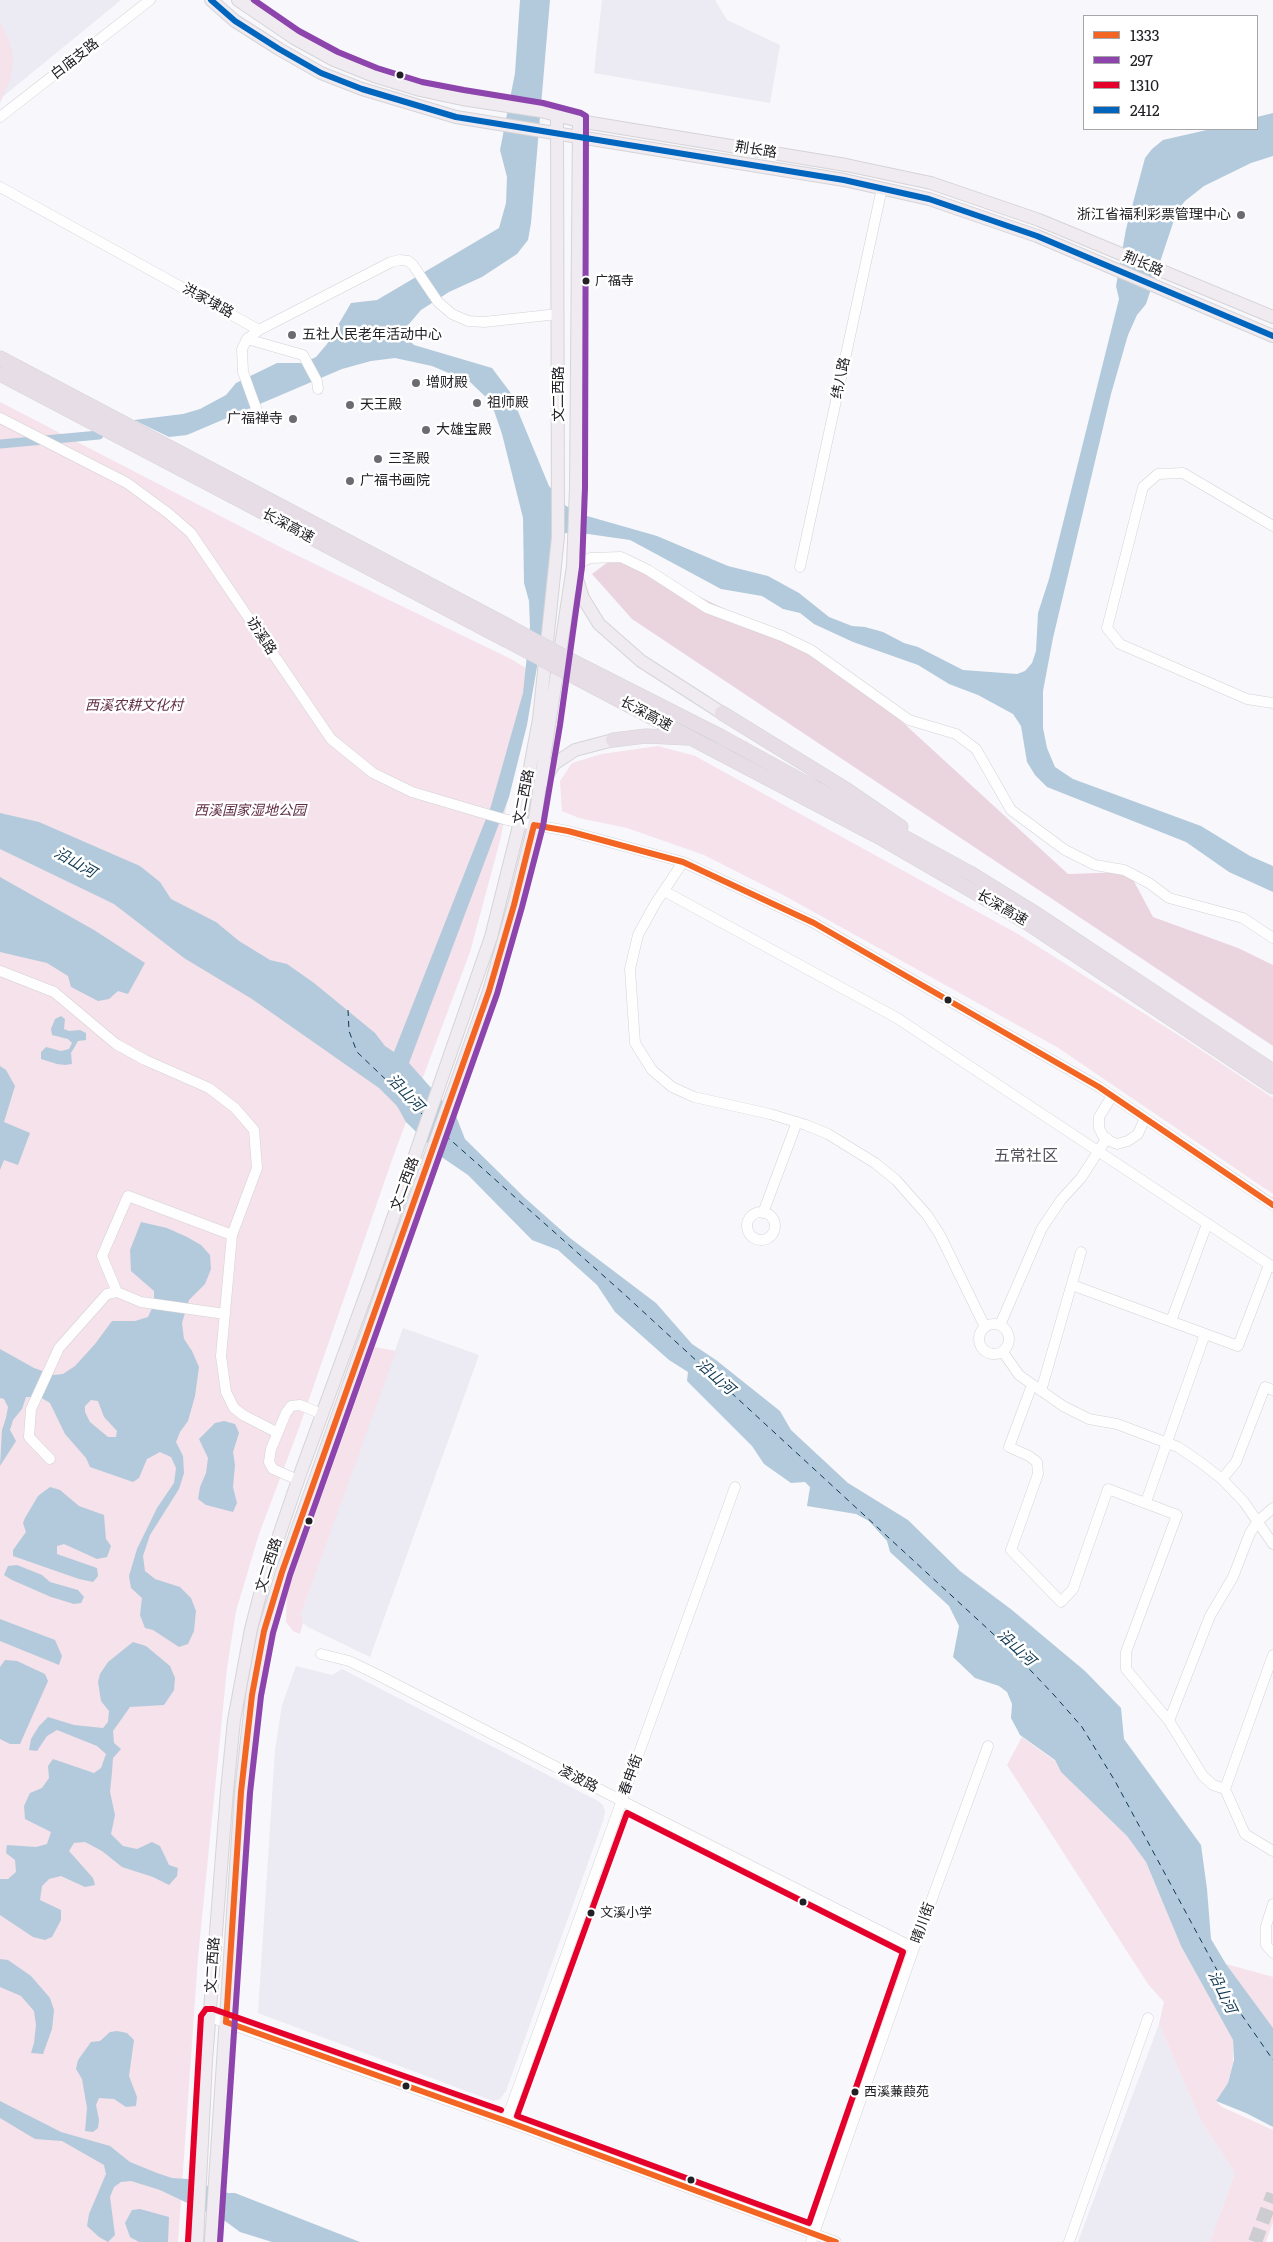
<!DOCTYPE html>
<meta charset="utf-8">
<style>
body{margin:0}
#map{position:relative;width:1273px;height:2242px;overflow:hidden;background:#f8f7fb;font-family:Literata,serif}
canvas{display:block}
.legend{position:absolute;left:1083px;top:15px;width:175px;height:115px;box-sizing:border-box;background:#fff;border:1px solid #a6a6a8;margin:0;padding:6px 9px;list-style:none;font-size:15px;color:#212025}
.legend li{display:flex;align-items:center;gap:10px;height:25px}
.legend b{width:25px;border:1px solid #a6a6a8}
</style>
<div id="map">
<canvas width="1273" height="2242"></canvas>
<ul class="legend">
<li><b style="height:6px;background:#f26522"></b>1333</li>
<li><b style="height:6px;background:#8e44ad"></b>297</li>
<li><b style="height:6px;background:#e4002b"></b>1310</li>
<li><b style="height:6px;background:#0065bd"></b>2412</li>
</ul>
</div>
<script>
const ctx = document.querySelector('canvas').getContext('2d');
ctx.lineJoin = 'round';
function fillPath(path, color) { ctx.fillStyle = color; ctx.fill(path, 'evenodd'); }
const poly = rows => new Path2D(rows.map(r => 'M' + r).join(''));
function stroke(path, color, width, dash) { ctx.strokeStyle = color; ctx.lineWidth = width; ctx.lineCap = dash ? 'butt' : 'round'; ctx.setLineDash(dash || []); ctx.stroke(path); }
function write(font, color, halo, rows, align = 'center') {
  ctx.font = font + ' Literata,"Noto Sans SC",serif'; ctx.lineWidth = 5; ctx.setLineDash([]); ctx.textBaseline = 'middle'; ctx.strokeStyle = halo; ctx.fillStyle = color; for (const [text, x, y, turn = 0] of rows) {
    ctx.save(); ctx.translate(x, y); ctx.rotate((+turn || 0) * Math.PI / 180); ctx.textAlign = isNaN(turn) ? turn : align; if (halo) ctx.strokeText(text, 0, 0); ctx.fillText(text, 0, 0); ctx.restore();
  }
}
const built = poly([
 [0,0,121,0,0,99],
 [602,0,715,0,727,20,780,45,770,103,594,73],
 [403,1328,479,1355,370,1657,308,1627,303,1623,301,1614],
 [296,1666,332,1675,342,1669,598,1801,603,1805,605,1812,603,1821,506,2091,500,2099,493,2101,258,2013,275,1750,282,1705],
 [1159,2024,1201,2121,1235,2173,1210,2242,1078,2242]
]);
const green = poly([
 [0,23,8,38,13,57,11,77,0,103],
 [0,402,286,550,513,660,530,671,501,837,470,952,393,1157,299,1428,259,1534,236,1611,227,1668,198,1957,178,2242,0,2242],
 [658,746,695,756,1018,934,1183,1038,1273,1098,1273,1194,1057,1047,785,896,704,855,627,828,579,818,562,811,560,781,572,763,602,754],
 [375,1347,396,1351,301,1614,303,1623,300,1634,293,1631,286,1622,287,1593],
 [1022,1737,1055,1761,1061,1772,1127,1836,1146,1862,1181,1946,1233,2040,1233,2063,1228,2083,1216,2101,1222,2107,1273,2130,1273,2222,1266,2242,1210,2242,1235,2173,1201,2121,1159,2024,1164,2002,1148,1984,1007,1765],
 [1226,1964,1273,1977,1273,2028,1271,2026]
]);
const forest = poly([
 [616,556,776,634,874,696,1068,874,1129,872,1153,917,1238,948,1273,965,1273,1046,632,619,592,574]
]);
const water = poly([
 [520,0,550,0,531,223,528,240,517,254,482,277,449,292,421,310,409,324,405,336,414,345,492,368,510,392,549,486,566,506,587,516,657,536,728,566,768,576,799,593,829,617,852,626,865,627,883,632,904,643,918,647,963,670,1017,674,1025,671,1032,663,1036,651,1038,613,1049,579,1119,299,1116,286,1126,229,1145,158,1152,149,1163,140,1211,129,1257,129,1257,117,1273,113,1273,156,1251,163,1204,186,1185,201,1177,211,1146,304,1137,315,1128,335,1111,394,1053,638,1043,691,1043,728,1047,748,1055,767,1073,779,1201,826,1250,856,1273,866,1273,892,1229,872,1186,842,1047,787,1035,775,1027,762,1021,726,1013,714,978,695,949,684,918,665,853,642,814,624,800,613,783,609,762,596,721,589,630,540,588,534,561,533,552,541,550,552,544,626,527,725,509,797,409,1063,456,1116,465,1139,525,1198,570,1238,656,1303,692,1344,716,1360,780,1411,791,1430,848,1483,908,1520,960,1571,1012,1610,1085,1671,1121,1708,1124,1739,1201,1845,1207,1889,1211,1939,1226,1964,1273,2028,1273,2127,1246,2113,1216,2101,1228,2083,1234,2060,1233,2040,1181,1946,1146,1862,1127,1836,1061,1772,1055,1760,1020,1735,1011,1718,1012,1704,1007,1692,999,1686,975,1678,953,1657,959,1626,949,1606,890,1552,887,1541,869,1521,856,1514,807,1506,810,1487,805,1482,791,1483,764,1464,752,1446,687,1381,688,1372,669,1360,615,1312,597,1285,558,1250,532,1240,468,1175,443,1158,406,1122,397,1106,379,1088,252,999,184,958,114,904,0,849,0,813,39,822,140,866,160,882,171,899,216,922,239,941,270,960,287,964,314,983,375,1033,385,1046,394,1052,491,806,523,693,530,626,529,601,524,583,523,518,502,434,491,402,470,382,432,366,395,358,371,361,342,369,187,435,169,437,134,420,183,414,200,409,226,395,236,383,277,363,303,363,316,357,327,344,351,303,377,300,499,228,506,203,507,177,500,150,515,73],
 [0,877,94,930,145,963,128,994,118,991,109,999,98,1001,71,987,68,976,47,963,0,952],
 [61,1016,65,1019,64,1029,69,1031,80,1030,86,1033,86,1040,78,1041,71,1053,72,1064,65,1065,57,1064,41,1059,41,1052,46,1047,61,1051,69,1049,72,1043,68,1039,52,1035,51,1029,55,1019],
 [0,1066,6,1070,15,1086,4,1122,30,1133,18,1165,4,1160,0,1170],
 [141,1222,167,1228,187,1237,201,1245,210,1255,211,1269,205,1284,189,1300,182,1323,184,1339,192,1351,199,1367,195,1396,188,1421,180,1432,176,1442,183,1456,184,1473,179,1489,150,1535,143,1556,145,1571,155,1579,180,1587,191,1598,196,1611,194,1631,188,1644,179,1647,153,1630,145,1628,140,1615,142,1598,131,1588,129,1576,137,1549,157,1508,174,1483,176,1468,171,1457,160,1452,147,1459,139,1478,133,1482,90,1467,86,1458,65,1434,50,1403,40,1397,26,1397,22,1409,13,1420,10,1430,16,1441,0,1466,2,1430,6,1418,8,1407,4,1399,0,1398,0,1349,34,1368,54,1375,63,1374,75,1366,95,1344,112,1321,135,1321,148,1317,154,1304,154,1291,131,1271,130,1250],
 [91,1400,98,1401,104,1417,117,1431,116,1437,108,1437,90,1422,85,1412,85,1406],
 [224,1421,235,1424,239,1433,233,1452,235,1465,233,1487,237,1503,233,1512,206,1505,198,1499,200,1487,206,1473,208,1458,199,1439,215,1423],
 [50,1487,60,1490,79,1506,104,1515,106,1539,111,1546,107,1557,97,1559,64,1544,57,1546,57,1554,97,1568,98,1576,93,1582,79,1579,13,1556,13,1550,26,1532,23,1523,25,1518,38,1496],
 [17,1565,42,1575,50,1582,78,1590,84,1597,81,1603,74,1604,51,1597,12,1580,4,1575,8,1566],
 [0,1619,55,1640,62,1656,59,1665,0,1641],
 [133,1642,146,1646,170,1666,175,1678,174,1690,164,1705,130,1707,113,1731,114,1743,121,1749,113,1758,112,1772,110,1792,115,1815,111,1834,123,1846,137,1849,152,1842,160,1846,169,1865,178,1868,177,1876,169,1885,153,1877,122,1867,102,1851,85,1842,74,1843,69,1851,93,1878,95,1885,85,1887,61,1876,49,1879,42,1886,40,1900,61,1910,61,1920,52,1937,45,1940,33,1937,0,1915,0,1879,8,1879,16,1872,15,1860,6,1853,7,1845,36,1847,47,1844,51,1832,25,1819,24,1806,30,1793,42,1788,49,1778,48,1766,53,1759,94,1773,101,1768,106,1754,97,1746,57,1730,47,1736,37,1751,29,1750,31,1739,39,1726,48,1717,74,1725,103,1728,108,1722,109,1711,101,1701,98,1682,100,1674,108,1662],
 [5,1660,17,1661,45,1674,48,1681,20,1744,10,1744,0,1739,0,1667],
 [0,1959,8,1960,31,1976,50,1998,54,2010,52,2029,43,2054,31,2053,34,2043,36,2025,34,2011,21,1996,0,1987],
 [117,2031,127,2033,134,2040,129,2076,137,2097,136,2106,126,2107,114,2099,99,2098,96,2105,99,2120,98,2128,93,2132,85,2131,87,2108,82,2079,76,2069,78,2060,91,2042,100,2041,110,2032],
 [0,2101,61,2132,110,2146,130,2162,157,2173,172,2178,188,2179,228,2193,235,2193,360,2242,272,2242,240,2232,225,2221,160,2190,131,2181,121,2182,114,2187,110,2197,115,2235,108,2242,99,2237,87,2226,89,2214,106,2174,104,2165,62,2141,35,2139,0,2118],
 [140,2209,169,2217,168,2242,139,2242,130,2237,125,2223,132,2210]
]);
const canal = poly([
 [0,444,99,435]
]);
const ferry = poly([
 [348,1010,349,1031,357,1052,423,1115],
 [445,1135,624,1294,1015,1654,1054,1695,1082,1727,1115,1781,1239,2011,1273,2060]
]);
const highwayTunnel = poly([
 [1255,2242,1273,2194]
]);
const minor = poly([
 [0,117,150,0],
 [0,187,259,330],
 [247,339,303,355,317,381,318,389],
 [256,417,256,408,243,372,242,349,247,339,259,330,391,262,400,260,408,261,413,265,438,302,452,314,468,321,484,322,558,314],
 [0,418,127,483,168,513,191,533,331,739,373,773,412,792,476,811,507,820,568,831,683,862,814,923,1099,1087,1273,1205],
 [1273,526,1183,473,1158,474,1143,487,1107,628,1120,644,1247,699,1273,703],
 [573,566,590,558,621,557,648,570,707,608,782,636,811,650,909,720,956,734,976,749,1011,810,1065,850,1095,865,1124,870,1149,883,1169,898,1243,918,1273,938],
 [800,567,882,188],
 [683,862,655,904,638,935,630,969,635,1043,652,1070,672,1087,694,1097,770,1114,806,1125,828,1134,875,1163,896,1180,927,1215,940,1235,985,1327],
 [664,891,897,1018,1273,1267],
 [0,971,54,992,116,1044,145,1060,209,1088,235,1108,254,1130,257,1168,232,1235,221,1356,226,1392,234,1408,243,1415,278,1433],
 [1112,1096,1099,1117,1099,1128,1103,1136,1110,1141,1117,1144,1128,1141,1138,1134,1145,1118],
 '747 1226a14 14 0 1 1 28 0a14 14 0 1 1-28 0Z',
 [763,1213,797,1122],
 [1072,1285,1238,1346,1269,1265],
 [117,1292,102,1256,128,1196,232,1235],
 [1171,1321,1207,1224],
 '979 1339a15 15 0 1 1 30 0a15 15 0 1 1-30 0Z',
 [1000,1325,1042,1228,1061,1200,1081,1178,1107,1138],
 [1003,1352,1019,1375,1063,1406,1089,1419,1117,1424,1178,1447,1200,1462,1222,1479,1244,1502,1273,1544],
 [1032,1385,1009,1447,1029,1456,1037,1462,1038,1474,1011,1550,1061,1602,1073,1589,1108,1489,1177,1515,1126,1652,1126,1669,1169,1721,1203,1776,1213,1785,1225,1789,1245,1834,1273,1851],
 [1041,1391,1081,1252],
 [50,1459,29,1437,31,1409,59,1348,107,1294,117,1292,141,1302,225,1314],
 [1222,1479,1236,1462,1265,1387,1273,1390],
 [298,1480,273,1469,269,1462,271,1449,286,1413,291,1406,300,1405,322,1414],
 [1146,1502,1205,1334],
 [321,1654,349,1661,378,1675,622,1801,914,1948],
 [1169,1721,1210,1616,1233,1577,1250,1533,1258,1521,1273,1508],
 [1225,1789,1273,1655],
 [1273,1904,1266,1926,1266,1945,1273,1953],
 [210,2017,506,2121,836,2242],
 [506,2121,735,1487],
 [811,2242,914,1948,988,1746],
 [1069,2242,1148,2018]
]);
const major = poly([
 [211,0,235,21,279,49,321,73,362,89,456,117,844,180,929,199,1037,236,1273,336],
 [238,0,294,38,334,60,374,76,420,90,462,99,541,111,579,121,846,165,931,183,1039,220,1273,317],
 [574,570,583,598,599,624,641,661,722,713],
 [543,782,554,764,575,750,613,740],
 [197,2242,206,2061,227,1791,234,1720,251,1629,264,1579,298,1480,376,1267,491,937,520,822,539,719,558,537,557,117],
 [211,2242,241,1792,252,1695,264,1631,282,1572,489,991,514,905,534,825,573,566,576,488,579,121]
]);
const highway = poly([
 [0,358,508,626],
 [0,374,506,640],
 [576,663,722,737,970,873,1038,915,1273,1071],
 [575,677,879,837,1029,924,1273,1087],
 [722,713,847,790,901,827],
 [613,740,646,736,687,738]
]);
const highwayBridge = poly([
 [508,626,576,663],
 [506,640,575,677]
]);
const bus1 = poly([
 [534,825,568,831,683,862,814,923,1099,1087,1273,1205],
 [226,2022,241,1792,252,1695,264,1631,282,1572,489,991,514,905,534,825],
 [226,2022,506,2121,836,2242]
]);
const bus2 = poly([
 [220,2242,250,1793,261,1696,273,1633,290,1575,497,994,522,907,543,826,560,725,582,567,585,488,586,116,581,113,543,103,464,90,422,82,377,68,338,52,299,31,254,0]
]);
const bus3 = poly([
 [627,1813,903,1952,809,2223,517,2116,627,1813],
 [188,2241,201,2016,206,2009,213,2009,501,2110]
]);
const bus4 = poly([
 [211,0,235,21,279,49,321,73,362,89,456,117,844,180,929,199,1037,236,1273,336]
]);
const markers = [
 [400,75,4.5,"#212025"],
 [1241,215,5,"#6c6b70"],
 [586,281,4.5,"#212025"],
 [292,335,5,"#6c6b70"],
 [416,383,5,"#6c6b70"],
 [477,403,5,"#6c6b70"],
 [350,405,5,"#6c6b70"],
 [293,419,5,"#6c6b70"],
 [426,430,5,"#6c6b70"],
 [378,459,5,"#6c6b70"],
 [350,481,5,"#6c6b70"],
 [948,1000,4.5,"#212025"],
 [309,1521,4.5,"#212025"],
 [803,1902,4.5,"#212025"],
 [591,1913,4.5,"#212025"],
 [406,2086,4.5,"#212025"],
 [855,2092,4.5,"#212025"],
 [691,2180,4.5,"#212025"]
];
const busNames = [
 ["广福寺",595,281],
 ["文溪小学",600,1913],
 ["西溪蒹葭苑",864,2092]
];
const streetNames = [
 ["白庙支路",75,59,-38],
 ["荆长路",756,150,9],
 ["荆长路",1143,264,23],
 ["洪家埭路",208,301,29],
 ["纬八路",841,378,-78],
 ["文二西路",559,394,-90],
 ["长深高速",288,526,28],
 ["访溪路",261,636,57],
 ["长深高速",646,714,28],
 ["文二西路",524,797,-79],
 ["长深高速",1002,908,30],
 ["文二西路",405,1184,-70],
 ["文二西路",269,1565,-72],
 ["春申街",631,1775,-70],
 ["凌波路",578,1779,27],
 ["晴川街",923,1923,-70],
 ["文二西路",213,1965,-86]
];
const poiNames = [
 ["浙江省福利彩票管理中心",1231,215,"right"],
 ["五社人民老年活动中心",302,335],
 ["增财殿",426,383],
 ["祖师殿",487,403],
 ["天王殿",360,405],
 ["广福禅寺",283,419,"right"],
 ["大雄宝殿",436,430],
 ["三圣殿",388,459],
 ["广福书画院",360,481]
];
const parkNames = [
 ["西溪农耕文化村",134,706],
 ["西溪国家湿地公园",250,811]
];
const waterNames = [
 ["沿山河",75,863,30],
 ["沿山河",405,1093,46],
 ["沿山河",715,1377,41],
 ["沿山河",1016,1648,43],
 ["沿山河",1222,1992,64]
];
const quarterNames = [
 ["五常社区",1026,1156]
];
fillPath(built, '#eceaf3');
fillPath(green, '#f5e2ea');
fillPath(forest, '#ead4de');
fillPath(water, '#b3cadc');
stroke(canal, '#b3cadc', 9);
stroke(ferry, '#0f3852', 1, [6, 5]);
stroke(highwayTunnel, '#cdccd0', 14, [14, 7]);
stroke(minor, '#d3d2d6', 11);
stroke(major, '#d5d4d6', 14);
stroke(highway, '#d5d4d6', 15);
stroke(minor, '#fefefe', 10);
stroke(major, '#f0eaf1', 12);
stroke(highway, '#e7dde7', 14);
stroke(highwayBridge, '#d5d4d6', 15, []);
stroke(highwayBridge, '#e7dde7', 14);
stroke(bus1, '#f26522', 6);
stroke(bus2, '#8e44ad', 6);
stroke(bus3, '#e4002b', 6);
stroke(bus4, '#0065bd', 6);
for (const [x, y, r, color] of markers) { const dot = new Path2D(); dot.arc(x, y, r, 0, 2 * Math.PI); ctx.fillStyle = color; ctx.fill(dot); stroke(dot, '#fff', 2); }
write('13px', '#212025', '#fff', busNames, 'left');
write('14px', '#212025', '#fff', streetNames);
write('14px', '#212025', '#fff', poiNames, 'left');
write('italic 14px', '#622f45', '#fff', parkNames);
write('italic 15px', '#0f3852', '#fff', waterNames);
write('16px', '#53515b', '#fff', quarterNames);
</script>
